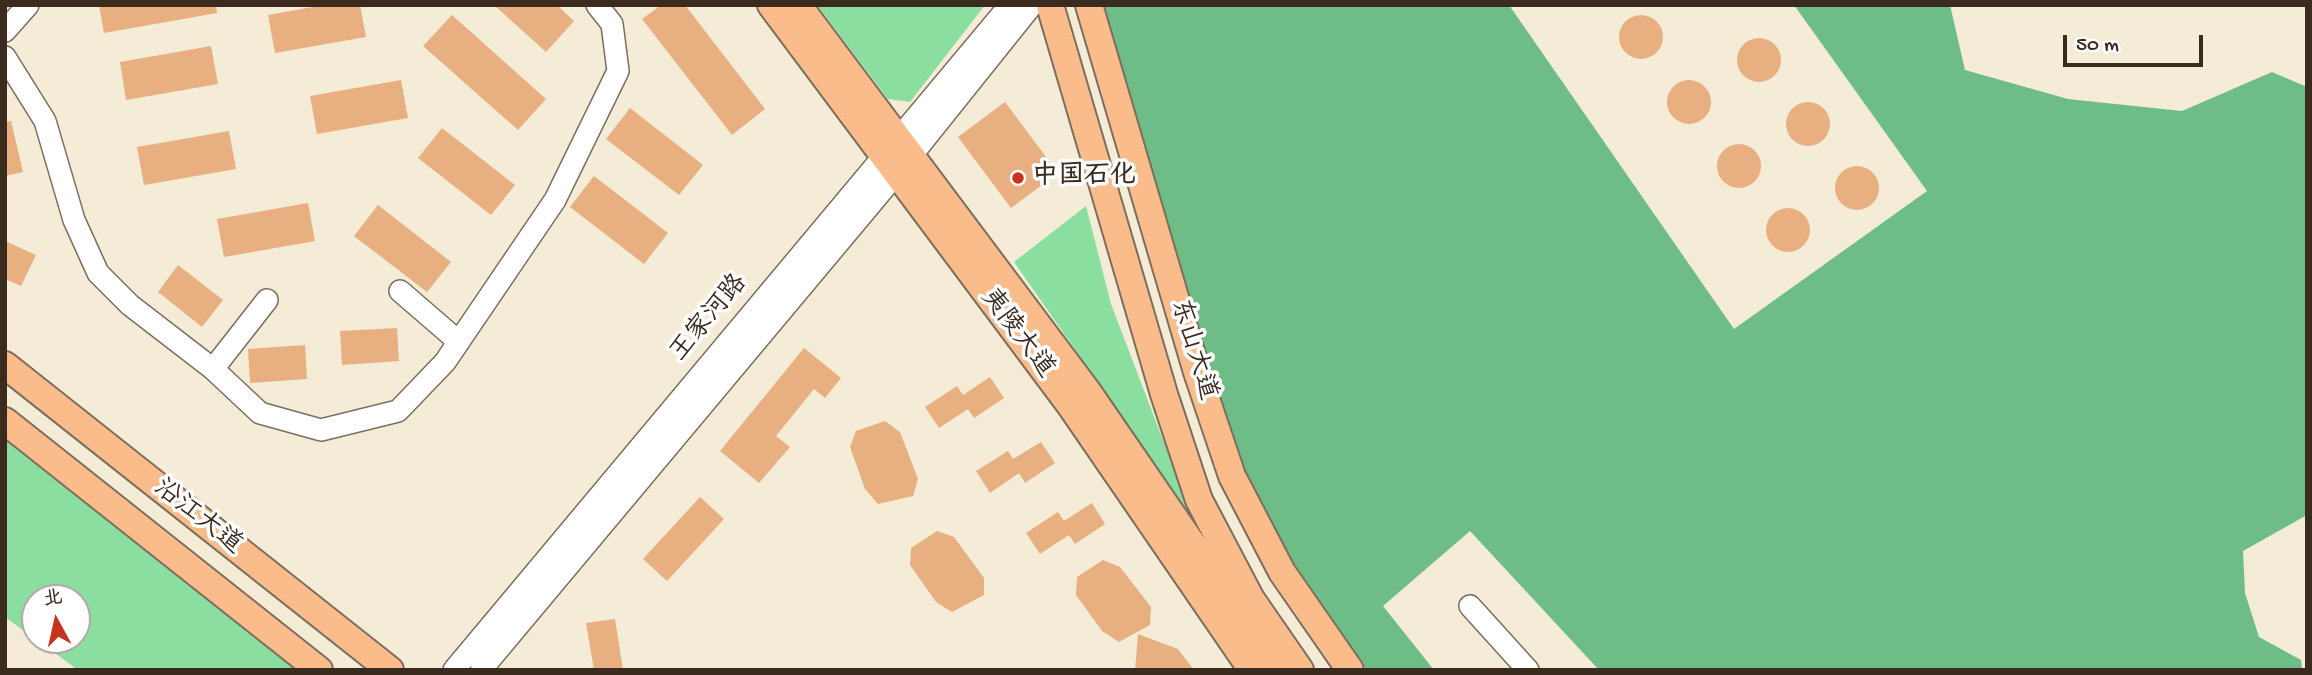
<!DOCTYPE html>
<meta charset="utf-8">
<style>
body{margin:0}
#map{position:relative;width:2312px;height:675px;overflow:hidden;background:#f5ecd8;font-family:"Gochi Hand","LXGW WenKai TC",sans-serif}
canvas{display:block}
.frame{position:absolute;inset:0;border:7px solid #3b2a1e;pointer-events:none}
.north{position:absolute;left:21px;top:584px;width:70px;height:70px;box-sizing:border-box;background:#fff;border:2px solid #b1aaa5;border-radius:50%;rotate:352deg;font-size:19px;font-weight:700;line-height:28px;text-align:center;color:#3b2a1e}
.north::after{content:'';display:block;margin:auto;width:24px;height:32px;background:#c8321e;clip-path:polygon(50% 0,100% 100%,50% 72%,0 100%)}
.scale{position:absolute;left:2063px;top:35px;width:140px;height:32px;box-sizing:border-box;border:4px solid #3b2a1e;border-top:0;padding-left:9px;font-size:21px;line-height:24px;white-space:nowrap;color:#3b2a1e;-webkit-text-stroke:5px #fff;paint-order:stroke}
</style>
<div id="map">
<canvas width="2312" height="675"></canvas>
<div class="frame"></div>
<div class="north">北</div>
<div class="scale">50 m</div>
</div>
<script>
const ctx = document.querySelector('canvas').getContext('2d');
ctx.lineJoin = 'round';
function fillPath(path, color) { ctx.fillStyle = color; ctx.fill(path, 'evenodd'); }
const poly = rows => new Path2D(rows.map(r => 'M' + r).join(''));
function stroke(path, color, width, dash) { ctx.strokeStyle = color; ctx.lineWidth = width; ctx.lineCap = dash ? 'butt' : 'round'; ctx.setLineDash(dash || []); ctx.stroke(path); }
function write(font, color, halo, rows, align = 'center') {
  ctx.font = font + ' "Gochi Hand","LXGW WenKai TC",sans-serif'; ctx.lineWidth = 7; ctx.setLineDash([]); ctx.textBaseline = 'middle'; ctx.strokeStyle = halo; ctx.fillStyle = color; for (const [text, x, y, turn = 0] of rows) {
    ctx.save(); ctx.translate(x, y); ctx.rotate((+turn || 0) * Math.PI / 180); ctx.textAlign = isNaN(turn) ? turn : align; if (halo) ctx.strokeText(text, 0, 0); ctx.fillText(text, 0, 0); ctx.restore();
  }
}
const green = poly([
 [817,5,985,5,910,102,888,99],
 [1086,206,1111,304,1161,435,1206,537,1014,262],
 [5,438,221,610,297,670,78,670,37,640,77,640,77,598,35,598,35,639,5,617]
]);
const forest = poly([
 [1095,5,1509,5,1734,329,1927,191,1794,5,1950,5,1965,70,2068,99,2182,111,2272,72,2307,87,2307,515,2243,551,2245,593,2259,637,2301,660,2302,670,1599,670,1470,531,1383,606,1434,670,1367,670,1299,572,1239,474]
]);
const building = poly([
 [99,5,216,5,217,13,104,33],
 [324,5,360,5,366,37,275,53,268,15],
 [494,5,557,5,574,21,546,52],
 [661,5,685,5,765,109,732,135,642,19],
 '1619 37a22 22 0 1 1 44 0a22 22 0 1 1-44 0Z',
 [452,15,546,99,518,130,423,46],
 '1737 60a22 22 0 1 1 44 0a22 22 0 1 1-44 0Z',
 [211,46,218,84,126,100,120,62],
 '1667 102a22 22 0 1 1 44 0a22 22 0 1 1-44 0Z',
 [401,80,408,118,317,134,310,96],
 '1786 124a22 22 0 1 1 44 0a22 22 0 1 1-44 0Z',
 [1005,102,1058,173,1011,208,958,137],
 [630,108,703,165,679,195,606,139],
 [11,121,23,172,5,176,5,122],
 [442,128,515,185,491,215,418,158],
 [229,131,236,169,144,185,137,147],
 '1717 166a22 22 0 1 1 44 0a22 22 0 1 1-44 0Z',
 '1835 188a22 22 0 1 1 44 0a22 22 0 1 1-44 0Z',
 [594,176,668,233,644,264,570,207],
 [308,203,315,241,224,257,217,219],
 [378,205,451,262,427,292,354,236],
 '1766 230a22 22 0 1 1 44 0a22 22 0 1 1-44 0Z',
 [5,241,36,255,21,286,5,279],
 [178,265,223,300,202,327,158,292],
 [397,328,399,361,342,365,340,331],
 [305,345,307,379,250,383,248,349],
 [804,348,841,378,825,398,814,389,776,436,790,447,759,483,720,451],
 [990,377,1004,398,974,418,968,409,939,428,925,407,957,386,963,395],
 [885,421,900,432,918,479,913,496,878,504,865,489,850,447,856,431],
 [1041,442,1055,463,1025,483,1019,473,990,493,976,471,1008,451,1013,459],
 [700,497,724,519,667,581,643,559],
 [1092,503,1105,524,1075,544,1069,535,1040,554,1026,533,1058,512,1064,521],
 [937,531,954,537,984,578,984,595,952,612,936,602,910,565,911,548],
 [1103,560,1120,567,1151,607,1150,625,1119,642,1102,631,1076,595,1077,577],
 [615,619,623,670,594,670,586,623],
 [1138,634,1178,649,1194,670,1135,670]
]);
const minor = poly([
 [5,31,28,5],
 [5,57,45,121,74,220,98,273,130,305,213,369,260,413,321,430,398,411,445,362,555,200,618,71,612,24,597,5],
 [400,291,459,342],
 [213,369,267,300],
 [1470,606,1528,670],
 [454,670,1010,5],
 [481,670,911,156,1032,5]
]);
const major = poly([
 [771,5,1070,405,1252,670],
 [798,5,1088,392,1279,670],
 [1050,5,1164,394,1199,500,1251,599,1300,670],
 [1089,5,1197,372,1232,476,1282,572,1350,670],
 [5,365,390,670],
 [5,421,319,670]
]);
const markers = [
 [1018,178,7,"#c8321e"]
];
const poiNames = [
 ["中国石化",1032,178]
];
const streetNames = [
 ["王家河路",710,319,-50],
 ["夷陵大道",1016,334,53],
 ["东山大道",1192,350,73],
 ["沿江大道",197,518,38]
];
fillPath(green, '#8ade9f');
fillPath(forest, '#6fbd86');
fillPath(building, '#e8af81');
stroke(minor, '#7c6e5f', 24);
stroke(major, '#7c6e5f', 30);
stroke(minor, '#fff', 21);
stroke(major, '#f9bc8a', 26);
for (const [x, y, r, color] of markers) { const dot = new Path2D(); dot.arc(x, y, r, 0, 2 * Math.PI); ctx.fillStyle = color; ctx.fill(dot); stroke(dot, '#fff', 2.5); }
write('bold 26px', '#3b2a1e', '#fff', poiNames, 'left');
write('26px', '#3b2a1e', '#fff', streetNames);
</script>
